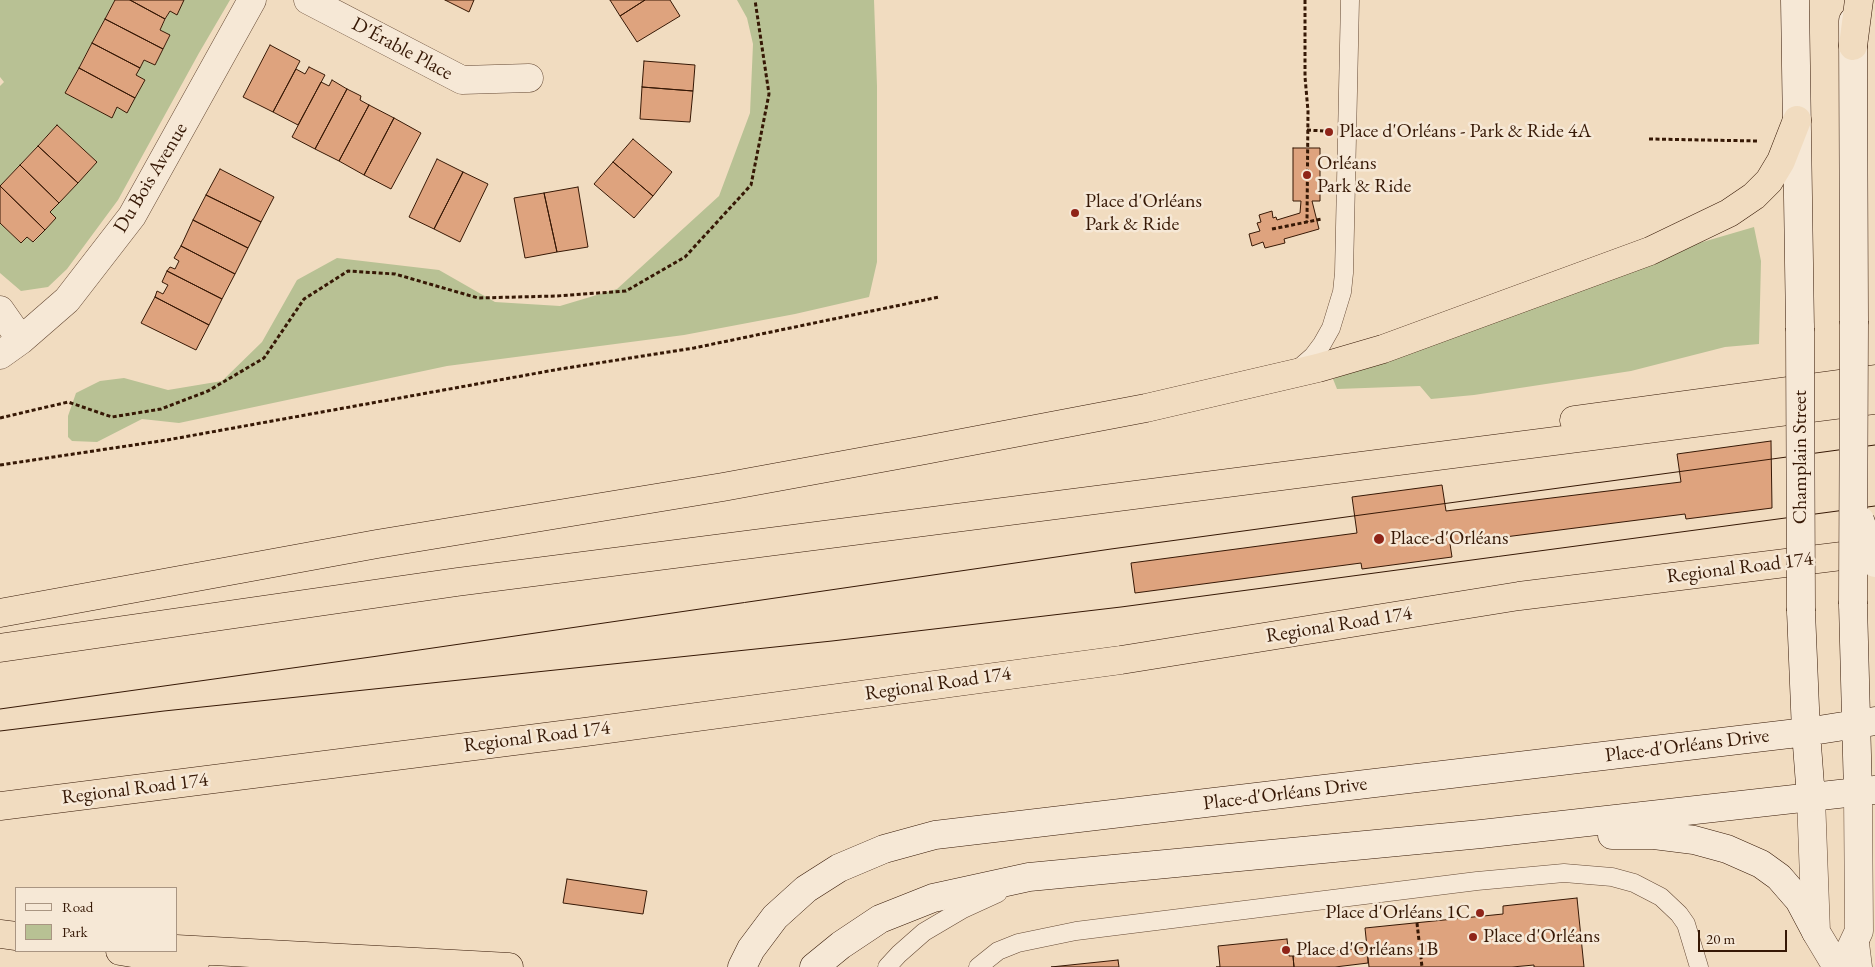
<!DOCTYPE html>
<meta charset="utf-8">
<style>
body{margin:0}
#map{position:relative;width:1875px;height:967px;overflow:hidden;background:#f1dcc0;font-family:"EB Garamond",serif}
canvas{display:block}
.legend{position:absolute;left:15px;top:887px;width:162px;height:65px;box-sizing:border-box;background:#f6e8d6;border:1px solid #a99582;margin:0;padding:6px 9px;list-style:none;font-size:15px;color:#361805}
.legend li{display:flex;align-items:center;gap:10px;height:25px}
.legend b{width:25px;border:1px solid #a99582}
.scale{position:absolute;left:1698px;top:930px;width:89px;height:22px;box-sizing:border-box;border:2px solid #361805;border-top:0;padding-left:6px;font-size:15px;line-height:18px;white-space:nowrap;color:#361805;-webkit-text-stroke:4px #f6e8d6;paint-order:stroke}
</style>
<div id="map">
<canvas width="1875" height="967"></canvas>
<ul class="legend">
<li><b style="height:6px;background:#f6e8d6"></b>Road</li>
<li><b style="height:14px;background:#b8c194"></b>Park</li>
</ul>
<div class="scale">20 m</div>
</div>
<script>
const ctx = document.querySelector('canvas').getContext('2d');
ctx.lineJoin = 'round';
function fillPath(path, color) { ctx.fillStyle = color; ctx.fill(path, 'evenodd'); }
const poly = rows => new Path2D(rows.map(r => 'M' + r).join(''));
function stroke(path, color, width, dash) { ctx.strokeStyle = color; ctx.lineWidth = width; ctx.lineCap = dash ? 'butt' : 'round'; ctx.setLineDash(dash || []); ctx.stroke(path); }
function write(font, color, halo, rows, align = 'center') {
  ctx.font = font + ' "EB Garamond",serif'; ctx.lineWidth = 5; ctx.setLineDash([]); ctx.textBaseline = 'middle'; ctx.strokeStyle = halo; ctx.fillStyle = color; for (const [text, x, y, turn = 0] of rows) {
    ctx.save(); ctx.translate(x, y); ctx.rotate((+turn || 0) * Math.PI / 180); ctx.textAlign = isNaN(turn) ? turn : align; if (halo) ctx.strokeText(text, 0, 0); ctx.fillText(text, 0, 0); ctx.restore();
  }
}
const green = poly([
 [0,0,115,0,65,93,112,118,117,107,127,113,145,80,136,75,144,60,155,65,170,36,160,30,170,11,177,14,184,0,230,0,199,53,118,200,67,269,48,287,21,291,0,273,0,223,21,243,27,237,34,242,56,218,50,212,97,162,57,125,0,186,0,86,4,82,0,77],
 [737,0,874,0,877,86,877,262,869,297,795,314,684,335,447,366,179,423,142,419,97,442,72,441,68,437,68,416,76,393,100,381,124,378,168,390,222,381,262,342,297,280,337,258,439,270,495,302,560,306,617,289,719,196,750,113,753,44,747,18],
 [1754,227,1761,261,1759,344,1725,347,1631,371,1474,395,1431,399,1420,386,1337,389,1333,379,1528,309,1689,246]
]);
const building = poly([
 [115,0,130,0,165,19,160,30,170,35,163,49,105,19,115,0],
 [130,0,184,0,177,15,170,11,165,19,130,0],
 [445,0,474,0,469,12,445,0],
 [610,0,645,0,620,16,610,0],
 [645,0,670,0,680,16,637,42,620,16,645,0],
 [105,19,163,49,155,65,144,60,140,68,92,43,105,19],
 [92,43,140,68,136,75,145,80,135,98,79,68,92,43],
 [270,45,300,61,273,112,243,97,270,45],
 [644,61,695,65,693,91,642,87,644,61],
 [309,67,325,75,298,125,273,112,296,69,305,74,309,67],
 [79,68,135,98,127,113,117,107,112,118,65,93,79,68],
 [332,80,347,89,315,149,292,137,321,82,329,86,332,80],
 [642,87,693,91,690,122,640,119,642,87],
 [347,89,361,96,360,100,369,105,339,161,315,149,347,89],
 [369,105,394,118,364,175,339,161,369,105],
 [394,118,421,133,391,189,364,175,394,118],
 [57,125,97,162,78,183,38,146,57,125],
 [633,139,672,172,653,196,613,162,633,139],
 [38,146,78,183,59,203,20,165,38,146],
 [1293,148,1320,148,1320,201,1312,201,1319,229,1284,239,1285,243,1265,248,1263,242,1252,246,1249,234,1260,231,1257,223,1261,222,1259,215,1272,211,1273,218,1276,217,1277,220,1300,213,1301,201,1293,201,1293,148],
 [437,159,463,172,434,229,409,217,437,159],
 [613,162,653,196,634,218,594,184,613,162],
 [20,165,59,203,50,212,56,218,45,230,0,186,20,165],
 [220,169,274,197,261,222,206,195,220,169],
 [463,172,488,184,460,242,434,229,463,172],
 [0,186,45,230,33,242,27,237,21,243,0,223,0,186],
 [578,187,588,247,557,252,544,193,578,187],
 [544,193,557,252,525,258,514,198,544,193],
 [206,195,261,222,248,248,193,220,206,195],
 [193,220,248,248,235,274,181,246,193,220],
 [181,246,235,274,222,299,167,271,170,267,175,269,179,261,174,258,181,246],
 [167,271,222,299,209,325,155,297,157,291,163,294,168,285,162,282,167,271],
 [155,297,209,325,196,350,141,323,155,297],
 [1771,441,1772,508,1686,519,1685,514,1450,544,1452,557,1362,569,1361,563,1135,593,1131,563,1357,533,1352,497,1442,485,1446,511,1681,482,1677,454,1771,441],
 [567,879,647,891,643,914,563,903,567,879],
 [1577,898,1584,967,1534,967,1534,965,1512,967,1369,967,1365,928,1503,914,1503,906,1577,898],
 [1287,939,1289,956,1293,956,1294,967,1216,967,1220,967,1218,946,1287,939],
 [1367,947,1368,963,1335,967,1294,967,1293,956,1367,947],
 [1118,960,1119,967,1051,967,1118,960]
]);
const path = poly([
 [1305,0,1305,77,1308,111,1307,222],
 [1307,130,1324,131],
 [1649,139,1758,141],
 [1272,229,1322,219],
 [0,418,68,402,112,417,161,409,208,391,264,358,304,299,348,271,395,274,478,298,556,296,626,291,685,257,751,185,769,94,755,0],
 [0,465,167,440,560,369,694,348,939,297],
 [1417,923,1422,967]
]);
const service = poly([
 [1297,370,1313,356,1322,344,1331,328,1342,292,1344,273,1350,0],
 [1859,935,1863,967],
 [887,967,899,954,924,932,963,909,998,893],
 [978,967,998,951,1018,943,1076,931,1477,881,1564,873,1612,877,1634,883,1661,897,1679,914,1686,924,1699,967]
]);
const minor = poly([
 [308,0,462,80,529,78],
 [0,310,21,340],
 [0,355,21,340,67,300,132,216,252,0],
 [1811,798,1816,932,1837,967],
 [1842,967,1859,931,1858,793]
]);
const secondary = poly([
 [1795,0,1800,328],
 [1853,21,1854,321],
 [1853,604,1858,793],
 [1801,611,1806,732,1811,798],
 [1612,835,1654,835,1694,840,1727,849,1761,864,1779,877,1799,900,1816,932],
 [742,967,751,949,775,917,806,889,839,868,884,849,935,835,1806,732,1875,721],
 [814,967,841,945,880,919,933,898,1029,877,1481,834,1875,790]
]);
const motorway = poly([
 [1853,46,1859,0],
 [1574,420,1875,379],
 [0,613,377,544,723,487,925,450,1146,408,1318,368,1383,349,1650,251,1729,213,1754,196,1769,181,1781,161,1797,120],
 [0,648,457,582,1875,400],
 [0,806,585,732,1121,660,1519,596,1875,552],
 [0,934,16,936],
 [176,949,509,967],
 [120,951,195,963]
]);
const tram = poly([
 [0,709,378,656,1111,549,1875,445],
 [0,731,164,711,832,641,1121,607,1875,506]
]);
const secondaryBridge = poly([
 [1800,328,1801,611],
 [1860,520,1875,563],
 [1853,604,1854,321]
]);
const markers = [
 [1329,132,5,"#8f2418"],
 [1307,175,5,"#8f2418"],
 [1075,213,5,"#8f2418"],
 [1379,539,6,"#8f2418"],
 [1480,913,5,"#8f2418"],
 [1473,937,5,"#8f2418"],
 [1286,950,5,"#8f2418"]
];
const streetNames = [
 ["D'Érable Place",402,49,28],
 ["Du Bois Avenue",151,178,-59],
 ["Champlain Street",1801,457,-90],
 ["Regional Road 174",1740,568,-7],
 ["Regional Road 174",1339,625,-9],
 ["Regional Road 174",938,684,-8],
 ["Regional Road 174",537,737,-7],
 ["Place-d'Orléans Drive",1687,746,-7],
 ["Regional Road 174",135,789,-7],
 ["Place-d'Orléans Drive",1285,794,-7]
];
const poiNames = [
 ["Place d'Orléans - Park & Ride 4A",1339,132],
 ["Orléans",1317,164],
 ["Park & Ride",1317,187],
 ["Place d'Orléans",1085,202],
 ["Park & Ride",1085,225],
 ["Place-d'Orléans",1390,539],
 ["Place d'Orléans 1C",1470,913,"right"],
 ["Place d'Orléans",1483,937],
 ["Place d'Orléans 1B",1296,950]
];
fillPath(green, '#b8c194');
fillPath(building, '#dea37e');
stroke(building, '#361805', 1);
stroke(service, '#654934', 19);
stroke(minor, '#654934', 29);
stroke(secondary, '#361805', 29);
stroke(motorway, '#361805', 29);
stroke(path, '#361805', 3, [4, 2.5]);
stroke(service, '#f6e8d6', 18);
stroke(minor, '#f6e8d6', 28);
stroke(secondary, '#f6e8d6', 28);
stroke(motorway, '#f1dcc0', 28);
stroke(tram, '#361805', 1);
stroke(secondaryBridge, '#361805', 29, []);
stroke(secondaryBridge, '#f6e8d6', 28);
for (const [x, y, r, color] of markers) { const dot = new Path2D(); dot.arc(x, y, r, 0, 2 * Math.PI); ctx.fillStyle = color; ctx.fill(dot); stroke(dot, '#f6e8d6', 2); }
write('20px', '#361805', '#f6e8d6', streetNames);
write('20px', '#361805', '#f6e8d6', poiNames, 'left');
</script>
